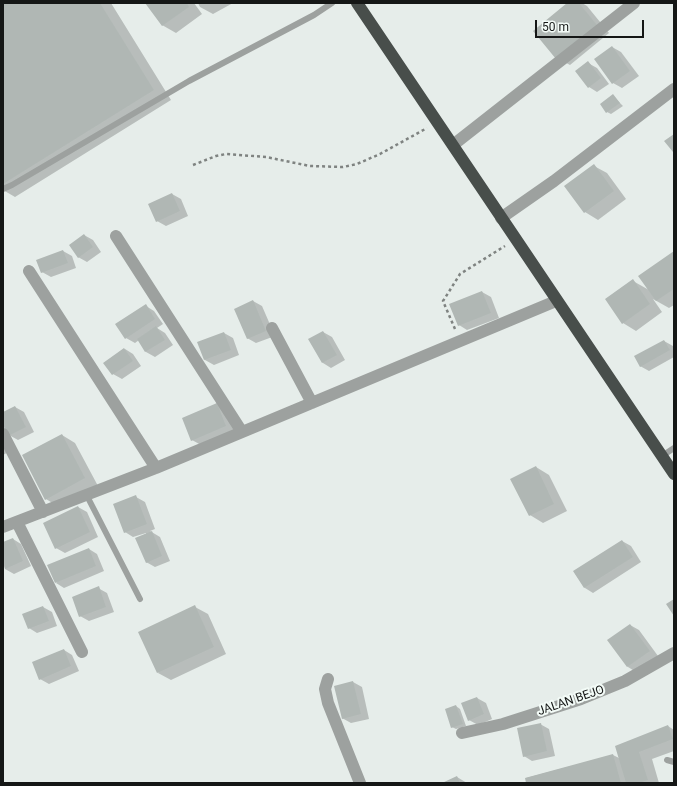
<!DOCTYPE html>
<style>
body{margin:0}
#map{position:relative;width:677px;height:786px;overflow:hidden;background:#e6edea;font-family:Roboto,sans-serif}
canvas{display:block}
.frame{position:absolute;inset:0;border:4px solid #151716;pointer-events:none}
.scale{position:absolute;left:535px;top:20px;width:109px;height:18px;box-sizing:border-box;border:2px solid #151716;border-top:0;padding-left:5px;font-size:12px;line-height:14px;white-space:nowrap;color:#151716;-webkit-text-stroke:3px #f3fbf7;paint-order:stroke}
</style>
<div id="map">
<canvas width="677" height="786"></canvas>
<div class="frame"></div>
<div class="scale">50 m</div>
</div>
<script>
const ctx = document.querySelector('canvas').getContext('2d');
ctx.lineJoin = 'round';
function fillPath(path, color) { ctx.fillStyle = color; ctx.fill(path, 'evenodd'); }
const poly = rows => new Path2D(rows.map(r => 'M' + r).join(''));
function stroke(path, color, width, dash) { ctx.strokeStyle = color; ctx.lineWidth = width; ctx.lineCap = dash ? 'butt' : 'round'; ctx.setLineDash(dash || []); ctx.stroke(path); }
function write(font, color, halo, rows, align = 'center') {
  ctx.font = font + ' Roboto,sans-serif'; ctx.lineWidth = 4; ctx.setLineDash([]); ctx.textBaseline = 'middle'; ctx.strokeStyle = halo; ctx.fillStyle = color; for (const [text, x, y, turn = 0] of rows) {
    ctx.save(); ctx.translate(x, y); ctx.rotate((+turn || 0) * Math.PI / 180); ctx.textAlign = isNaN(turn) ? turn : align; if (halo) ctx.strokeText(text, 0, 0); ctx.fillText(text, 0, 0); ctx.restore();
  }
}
const shadow = poly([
 [3,3,111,3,171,100,15,197,3,190],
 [146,3,194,3,202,14,176,33,162,25],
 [198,3,233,3,213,14,200,7],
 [569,3,582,3,587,6,609,33,570,65,557,58],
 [612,47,621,52,639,76,622,88,613,83,596,60],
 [588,63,597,68,609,84,597,92,589,87],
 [613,96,623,106,611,114,607,112],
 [594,166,607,173,626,199,598,220,585,212],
 [172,194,181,199,188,216,166,226,157,221],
 [84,235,93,240,101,252,87,262,78,257],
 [63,251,72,256,76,268,51,277,42,272],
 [674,252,674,305,669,308,653,299,662,312,636,331,623,323,633,281,649,290],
 [482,292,491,297,499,318,467,330,459,325],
 [253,301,262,306,275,336,256,343,247,338],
 [146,306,154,311,163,324,157,328,165,333,173,345,155,357,146,352,139,340,135,343,126,338],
 [323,332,332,337,345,360,331,368,323,363,310,340],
 [224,333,233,338,239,355,214,365,205,360,199,343],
 [664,341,673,346,674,357,649,371,640,366],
 [125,349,133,354,141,366,122,379,113,374],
 [217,404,225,409,235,430,201,445,192,440],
 [15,407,24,412,34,432,18,440,9,435,3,423,3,413],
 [62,435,75,443,98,486,59,507,46,499],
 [3,436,12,450,3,455],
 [536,467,549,475,567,511,543,523,530,515],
 [136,497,145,502,155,529,150,531,160,537,170,561,155,567,146,562,146,533,133,537,125,532],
 [78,507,87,512,98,537,65,553,56,548],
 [13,539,21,544,31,566,14,574,5,569,3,563,3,543],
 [622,541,631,546,641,562,593,593,585,588,574,572],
 [89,549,97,554,104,571,64,588,56,583],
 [98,588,107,593,114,612,89,621,80,616],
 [43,607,52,612,57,626,37,633,29,628],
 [195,607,208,614,226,654,171,680,158,673],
 [630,625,639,630,658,656,636,672,628,667,609,640],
 [64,650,72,655,79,671,49,684,40,679],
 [353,682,362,687,369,719,351,723,342,718],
 [477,698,486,703,492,719,478,725,469,720],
 [456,706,460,709,466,726,456,729,452,727],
 [540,724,549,729,555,756,532,761,524,756],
 [668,726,674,730,674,751,652,759,659,783,527,783,526,778,613,755,619,758],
 [457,777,467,783,445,783]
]);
const building = poly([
 [3,3,100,3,154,90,3,184],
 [145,3,187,3,189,7,162,26],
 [567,3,579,3,597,25,556,59,533,31],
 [612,46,630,71,612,84,594,59],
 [588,61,601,78,588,88,575,71],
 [613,94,620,103,606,113,600,104],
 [674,134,674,151,673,152,664,141],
 [594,164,614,191,584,213,564,186],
 [172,193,180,211,156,222,148,204],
 [84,234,93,247,78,258,69,245],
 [63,250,68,263,41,273,36,260],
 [674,251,674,289,656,301,638,276],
 [633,279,650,304,622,324,605,299],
 [482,291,491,313,458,326,449,304],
 [253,300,266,331,247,339,234,309],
 [146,304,155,319,125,339,115,324],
 [156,326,165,340,145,352,137,339],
 [323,331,337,355,322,363,308,339],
 [224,332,231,350,204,360,197,342],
 [664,340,670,350,640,367,634,356],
 [124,348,133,361,112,375,103,363],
 [217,403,226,426,191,441,182,418],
 [15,406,26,427,8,436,3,425,3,412],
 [62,434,85,478,45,500,22,455],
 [536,466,554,504,529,516,510,479],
 [136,495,147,524,124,533,113,504],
 [78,506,90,532,55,549,43,523],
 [152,531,162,556,146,563,135,538],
 [13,538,23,561,5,569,3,542],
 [622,540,633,557,584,588,573,571],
 [89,548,96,566,55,583,47,565],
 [99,586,106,607,79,617,72,597],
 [674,599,674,616,666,604],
 [195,605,214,647,157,673,138,632],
 [43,606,49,621,28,629,22,614],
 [630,624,650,651,627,667,607,640],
 [64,649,71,666,39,680,32,662],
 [353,681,361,714,342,719,334,686],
 [477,697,484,714,468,721,461,703],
 [456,705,463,724,451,728,445,709],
 [541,723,547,751,523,757,517,728],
 [668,725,673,739,639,752,648,780,639,783,626,783,615,746],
 [613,754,621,783,526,783,525,778],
 [457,776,460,783,442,783]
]);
const path = poly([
 [193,165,216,156,226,154,266,157,310,166,343,167,357,164,380,154,427,128],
 [455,329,443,301,450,290,460,274,505,246]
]);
const lane = poly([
 [3,189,12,185,189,81,314,15,332,3],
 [662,456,674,448],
 [86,494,140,599],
 [667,760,674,762]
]);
const street = poly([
 [453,145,634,3],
 [501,218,554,181,674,89],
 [116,236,242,432],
 [29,271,156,468],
 [272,328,312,403],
 [3,434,43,512],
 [17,522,82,652],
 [3,527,156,468,556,301],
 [328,679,325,689,328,703,360,783],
 [462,733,503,724,581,699,625,681,674,653]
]);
const highway = poly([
 [357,3,674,474]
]);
const streetNames = [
 ["JALAN BEJO",571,701,-19]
];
fillPath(shadow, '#0003');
fillPath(building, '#b0b7b4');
stroke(path, '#7f8381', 2.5, [3, 3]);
stroke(lane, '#9da19f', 6);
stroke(street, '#9da19f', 12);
stroke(highway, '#484e4b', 12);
write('12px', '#151716', '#f3fbf7', streetNames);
</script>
